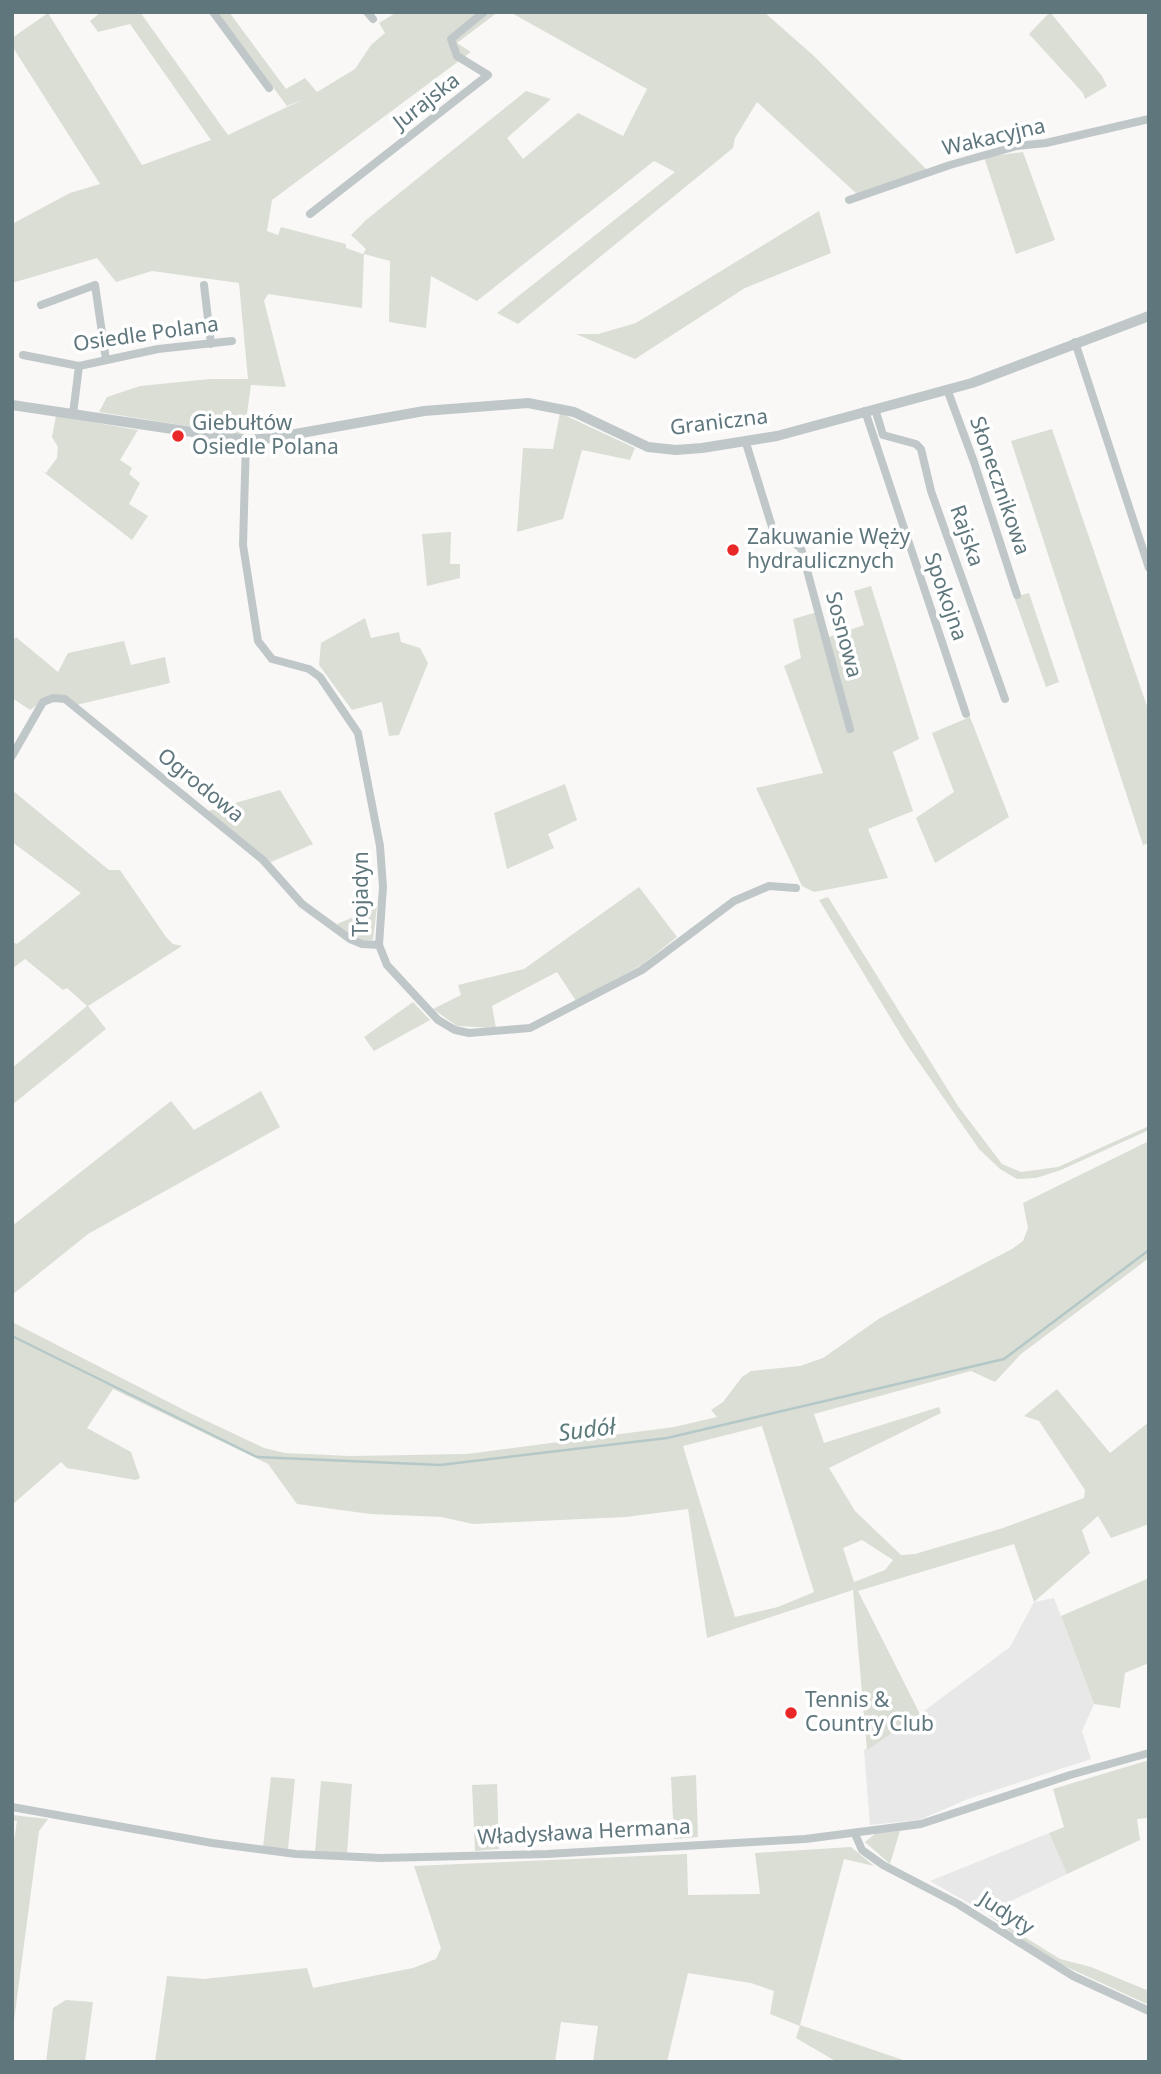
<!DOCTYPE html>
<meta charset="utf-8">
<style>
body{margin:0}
#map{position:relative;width:1161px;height:2074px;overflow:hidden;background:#f9f8f6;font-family:"Noto Sans",sans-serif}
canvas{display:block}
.frame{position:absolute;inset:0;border:14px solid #5e767c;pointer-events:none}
</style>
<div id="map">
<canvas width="1161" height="2074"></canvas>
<div class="frame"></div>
</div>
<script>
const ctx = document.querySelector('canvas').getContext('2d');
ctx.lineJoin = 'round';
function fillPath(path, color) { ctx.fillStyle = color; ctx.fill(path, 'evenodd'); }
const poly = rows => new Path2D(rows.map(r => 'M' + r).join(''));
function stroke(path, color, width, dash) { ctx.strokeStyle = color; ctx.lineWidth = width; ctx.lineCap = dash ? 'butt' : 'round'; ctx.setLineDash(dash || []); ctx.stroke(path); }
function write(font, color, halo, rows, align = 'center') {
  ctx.font = font + ' "Noto Sans",sans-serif'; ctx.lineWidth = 7; ctx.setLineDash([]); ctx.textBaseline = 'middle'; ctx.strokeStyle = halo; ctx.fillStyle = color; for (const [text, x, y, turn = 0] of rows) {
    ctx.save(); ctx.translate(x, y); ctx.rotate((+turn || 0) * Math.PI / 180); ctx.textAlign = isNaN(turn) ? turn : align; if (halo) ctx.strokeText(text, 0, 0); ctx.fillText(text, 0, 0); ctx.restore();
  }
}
const built = poly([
 [1054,1598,1094,1704,1082,1731,1091,1759,968,1799,919,1820,870,1825,864,1750,920,1714,1010,1647,1034,1602],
 [1049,1833,1067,1874,986,1913,930,1881]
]);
const green = poly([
 [101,12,140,12,228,135,304,99,287,106,217,12,229,12,286,89,305,78,317,92,355,69,371,45,385,33,379,23,397,12,498,12,457,43,471,52,272,200,267,231,278,235,281,227,346,244,346,248,363,254,366,249,351,235,366,220,526,91,551,99,507,138,523,159,578,113,623,136,647,89,510,12,764,12,814,56,927,170,858,195,757,102,735,138,733,148,518,324,497,313,675,172,654,161,477,301,431,276,426,328,389,322,390,261,364,254,362,308,268,294,264,301,286,387,251,385,244,435,99,412,107,397,140,386,210,379,248,379,239,283,152,271,116,282,97,258,12,283,12,224,70,193,100,184,12,46,12,38,48,13,142,165,211,140,130,24,98,32,90,21],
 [1050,12,1102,76,1107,86,1085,99,1083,93,1029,34],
 [1023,152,1055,240,1016,254,984,157],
 [819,211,831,253,745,288,635,359,576,334,598,334,636,323],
 [560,413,635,448,630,460,582,450,563,519,517,532,523,448,553,449],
 [56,416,138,430,120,460,132,468,129,474,140,483,129,504,148,516,132,540,41,470,46,473,57,458,58,447,52,437],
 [1052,429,1149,712,1149,843,1143,845,1011,441],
 [451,532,450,564,460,564,460,578,427,586,422,534],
 [871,586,919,739,893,752,913,811,868,829,888,878,814,892,802,886,756,788,823,773,784,666,801,658,793,619,821,611,829,637,864,625,854,591],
 [1029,593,1059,682,1046,687,1014,597],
 [365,618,371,638,399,632,401,642,420,648,428,663,399,735,389,736,382,702,352,710,319,665,321,643],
 [16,637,58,672,68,653,124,641,131,665,165,657,170,683,76,705,63,696,52,694,30,710,12,698,12,642],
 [970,717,1009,817,935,863,916,818,954,792,932,733],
 [565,784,577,820,548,834,554,848,507,869,494,813],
 [12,790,109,870,120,870,166,937,173,944,182,946,88,1006,106,1029,12,1105,12,1068,87,1006,67,988,63,990,25,959,12,969,12,942,17,944,81,893,12,842],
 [280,790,313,844,271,862,208,811],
 [639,887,677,937,642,965,576,1001,557,972,492,1006,496,1028,457,1026,433,1009,461,995,458,985,524,969],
 [828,897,958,1106,1002,1164,1021,1172,1058,1167,1149,1126,1149,1130,1061,1170,1036,1178,1017,1179,1000,1169,979,1149,907,1045,819,900],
 [377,907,373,940,362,940,344,932,337,924],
 [413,1002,430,1020,374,1051,364,1037],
 [261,1091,280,1127,88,1234,12,1295,12,1226,171,1101,194,1130],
 [1149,1141,1149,1258,1021,1354,995,1382,971,1371,814,1414,824,1443,939,1407,941,1413,829,1468,855,1511,901,1555,915,1554,1003,1528,1084,1498,1085,1490,1039,1421,1024,1416,1057,1389,1110,1453,1149,1422,1149,1524,1111,1538,1098,1516,1082,1530,1090,1553,1034,1602,1014,1544,858,1591,920,1714,867,1750,853,1590,707,1638,688,1509,626,1517,473,1524,441,1517,370,1514,297,1504,268,1464,113,1389,87,1428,131,1452,140,1478,136,1480,67,1468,61,1462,12,1505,12,1322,190,1413,264,1448,285,1453,350,1456,467,1454,674,1427,717,1417,711,1410,723,1402,742,1377,751,1371,800,1366,823,1358,880,1318,1012,1249,1023,1241,1028,1228,1023,1203],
 [762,1426,814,1592,778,1607,735,1617,683,1446],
 [862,1540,893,1560,885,1570,854,1582,843,1548],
 [1147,1579,1149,1663,1125,1673,1120,1708,1094,1704,1061,1616],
 [1149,1760,1149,1818,1137,1819,1140,1840,1067,1874,1049,1833,1064,1827,1053,1789],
 [696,1775,698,1837,674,1839,671,1777],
 [271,1777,295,1779,288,1849,263,1847],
 [321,1781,352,1784,347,1853,315,1852],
 [497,1784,499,1849,475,1851,472,1785],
 [12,1815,48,1819,39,1831,13,2028,12,1853,17,1821,12,1820],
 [900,1831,890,1864,865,1842,876,1833],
 [851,1847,874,1866,844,1859,800,2025,909,2062,837,2062,796,2038,800,2026,770,2014,774,1991,751,1983,688,1973,667,2062,593,2062,598,2026,561,2022,555,2062,155,2062,167,1976,204,1979,307,1968,313,1988,413,1968,436,1959,441,1948,414,1866,687,1854,688,1895,760,1894,755,1853],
 [986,1913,1060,1959,1091,1967,1149,1991,1149,2005,1043,1956],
 [66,2000,93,2002,85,2062,46,2062,53,2008]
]);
const stream = poly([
 [12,1336,257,1457,440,1465,667,1438,1004,1359,1149,1250]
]);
const minor = poly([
 [213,12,269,88],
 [367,12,373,19],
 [849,200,950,165,1017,146,1046,143,1149,119],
 [310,214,488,75,457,56,451,39,484,12],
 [204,285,211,344],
 [41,305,95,285,106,360],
 [1075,342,1149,568],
 [23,355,79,366,158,349,232,341],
 [947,389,974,462,1017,595],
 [875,409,883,435,916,444,921,449,931,491,1005,699],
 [865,411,966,714],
 [73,414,79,366],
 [246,440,243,545,258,641,272,659,309,669,320,677,358,733,380,846,383,887,379,945,387,965,438,1020,455,1030,469,1033,530,1028,642,970,734,901,769,886,796,888],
 [746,443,773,530,801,548,850,729],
 [12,756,43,702,53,698,65,699,263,860,302,904,350,939,362,944,379,945],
 [12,1807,212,1843,296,1854,381,1858,547,1854,805,1839,921,1824,1070,1775,1149,1753],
 [855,1834,862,1850,883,1865,958,1904,1073,1976,1149,2011]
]);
const tertiary = poly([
 [12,405,246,440,273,438,424,411,528,403,574,412,648,447,676,450,702,448,777,436,972,383,1149,316]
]);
const markers = [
 [178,436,7,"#e92726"],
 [733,550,7,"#e92726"],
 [791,1713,7,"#e92726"]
];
const streetNames = [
 ["Jurajska",427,102,-38],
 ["Wakacyjna",994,138,-13],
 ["Osiedle Polana",146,335,-8],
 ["Graniczna",719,423,-7],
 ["Słonecznikowa",999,486,71],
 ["Rajska",966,536,71],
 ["Spokojna",945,597,71],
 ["Sosnowa",843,635,75],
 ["Ogrodowa",200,786,39],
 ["Trojadyn",362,894,-90],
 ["Władysława Hermana",584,1833,-3],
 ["Judyty",1006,1914,33]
];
const poiNames = [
 ["Giebułtów",192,424],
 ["Osiedle Polana",192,448],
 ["Zakuwanie Węży",747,538],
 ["hydraulicznych",747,562],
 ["Tennis &",805,1701],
 ["Country Club",805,1725]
];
const waterNames = [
 ["Sudół",587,1431,-7]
];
fillPath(built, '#e7e8e7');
fillPath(green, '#daded5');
stroke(stream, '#b5c8c8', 2.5);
stroke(minor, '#c0c7c9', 8);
stroke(tertiary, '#c0c7c9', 10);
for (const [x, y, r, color] of markers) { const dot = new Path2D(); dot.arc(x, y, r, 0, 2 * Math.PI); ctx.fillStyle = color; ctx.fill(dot); stroke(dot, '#fff', 2.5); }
write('21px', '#5e767c', '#fff', streetNames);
write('21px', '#5e767c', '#fff', poiNames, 'left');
write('italic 23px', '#5e7b7c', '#fff', waterNames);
</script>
